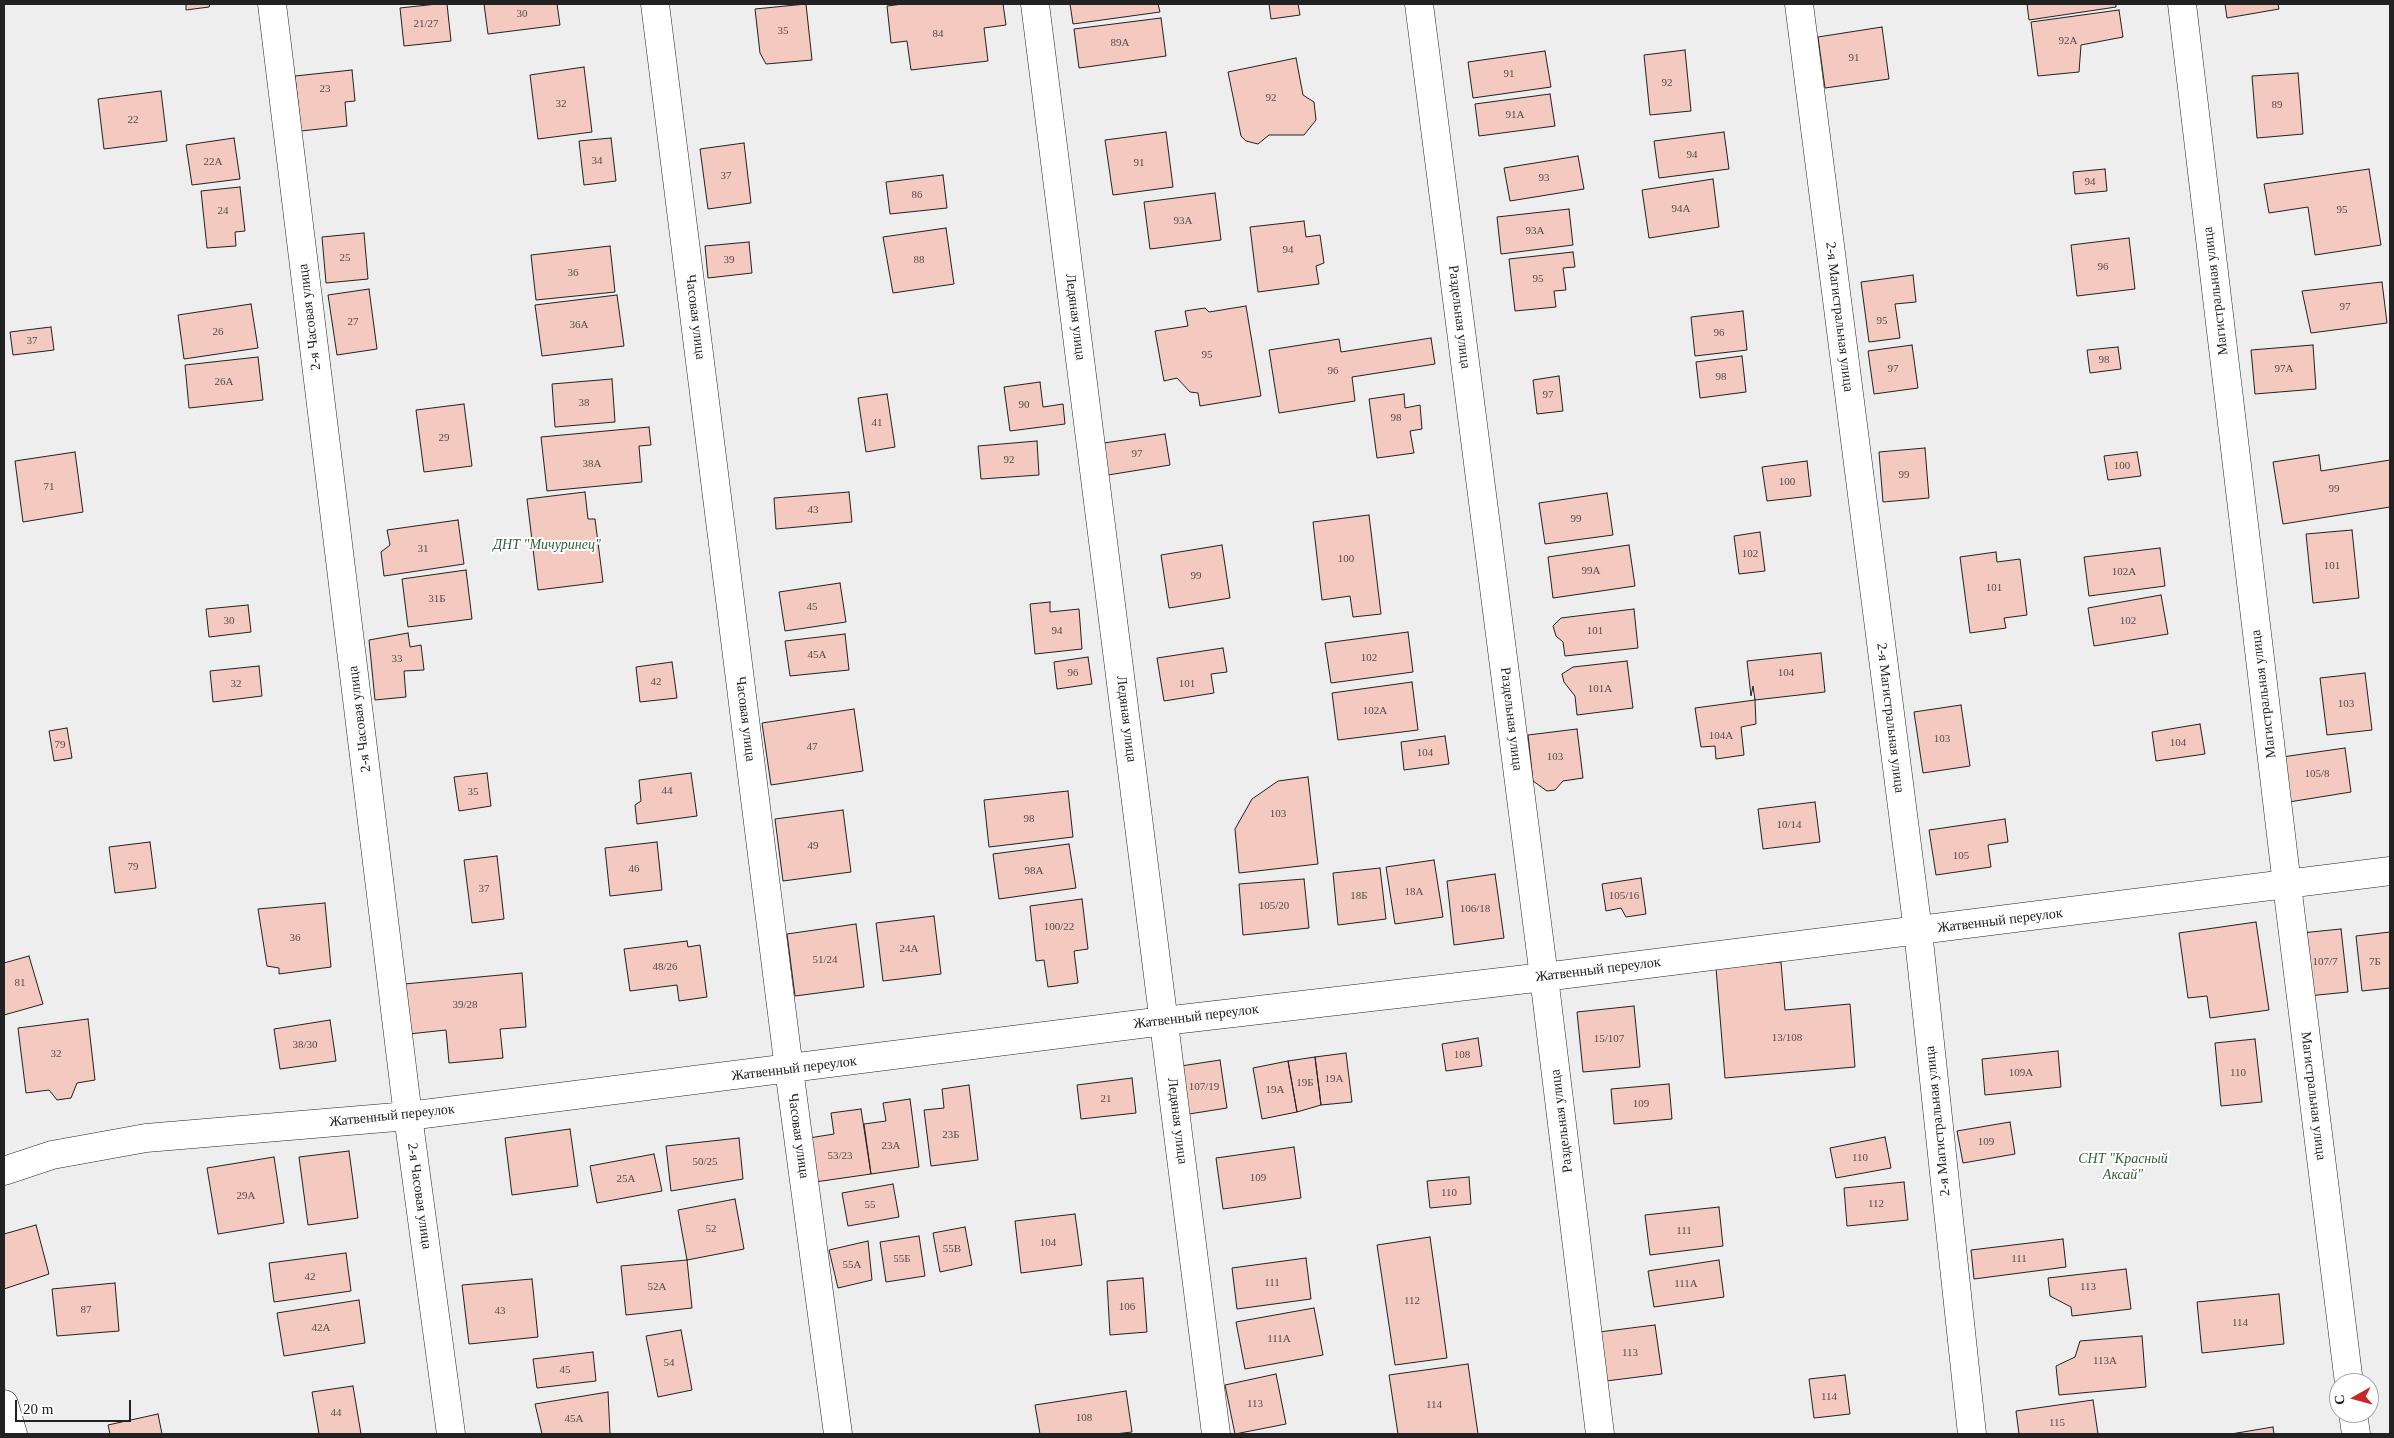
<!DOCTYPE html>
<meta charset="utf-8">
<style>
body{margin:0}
#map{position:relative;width:2394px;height:1438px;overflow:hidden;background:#fff;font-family:Georgia,serif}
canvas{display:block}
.frame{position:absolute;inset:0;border:5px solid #222;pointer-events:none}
.north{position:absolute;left:2329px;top:1373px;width:50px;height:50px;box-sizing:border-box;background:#fff;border:1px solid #a7a7a7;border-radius:50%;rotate:263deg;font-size:14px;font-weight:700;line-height:20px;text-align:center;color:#222}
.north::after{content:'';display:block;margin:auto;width:18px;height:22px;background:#c62828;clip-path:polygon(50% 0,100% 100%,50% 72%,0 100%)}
.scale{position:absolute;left:15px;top:1400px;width:116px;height:22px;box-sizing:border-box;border:2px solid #222;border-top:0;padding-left:6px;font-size:15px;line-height:18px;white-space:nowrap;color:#222;-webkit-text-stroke:4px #fff;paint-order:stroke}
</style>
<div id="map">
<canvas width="2394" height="1438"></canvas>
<div class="frame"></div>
<div class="north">С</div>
<div class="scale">20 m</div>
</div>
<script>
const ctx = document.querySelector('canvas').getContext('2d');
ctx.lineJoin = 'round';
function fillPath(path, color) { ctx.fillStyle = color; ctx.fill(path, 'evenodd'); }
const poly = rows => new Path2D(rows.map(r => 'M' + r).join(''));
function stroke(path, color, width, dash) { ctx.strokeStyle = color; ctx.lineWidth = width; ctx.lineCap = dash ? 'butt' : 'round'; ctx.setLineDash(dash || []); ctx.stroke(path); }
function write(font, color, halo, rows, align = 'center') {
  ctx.font = font + ' Georgia,serif'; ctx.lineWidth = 4; ctx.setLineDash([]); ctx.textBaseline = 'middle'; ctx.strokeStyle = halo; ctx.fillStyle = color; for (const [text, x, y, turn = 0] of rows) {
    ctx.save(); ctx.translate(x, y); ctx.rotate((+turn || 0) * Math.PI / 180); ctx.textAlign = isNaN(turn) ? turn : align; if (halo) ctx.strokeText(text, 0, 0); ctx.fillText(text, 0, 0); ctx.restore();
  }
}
const green = poly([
 [4,4,2390,4,2390,1434,4,1434,4,4],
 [2339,1383,2369,1383,2369,1413,2339,1413,2339,1383]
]);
const building = poly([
 [186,4,210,4,209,7,186,10,186,4],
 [437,4,447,4,451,41,404,46,400,8,437,4],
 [484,4,557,4,560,25,488,34,484,4],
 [806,4,812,60,766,64,760,53,755,9,806,4],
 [903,4,1003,4,1006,25,984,28,988,61,911,70,907,41,891,43,887,6,903,4],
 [1070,4,1158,4,1160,12,1073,24,1070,4],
 [1269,4,1298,4,1300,15,1271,19,1269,4],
 [2027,4,2116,4,2116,7,2029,20,2027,4],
 [2225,4,2278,4,2279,9,2227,18,2225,4],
 [2119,10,2123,37,2081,45,2079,72,2038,76,2031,22,2119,10],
 [1161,18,1166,56,1079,68,1074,29,1161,18],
 [1882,27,1889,79,1825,88,1818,37,1882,27],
 [1685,50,1691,111,1650,115,1644,55,1685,50],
 [1545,51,1551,87,1473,98,1468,62,1545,51],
 [1296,58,1303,95,1314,102,1316,120,1304,135,1269,135,1258,144,1246,141,1241,136,1228,72,1296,58],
 [584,67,592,132,538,139,530,75,584,67],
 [352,70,355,101,345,102,347,126,301,131,295,76,352,70],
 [2298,73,2303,134,2257,138,2252,76,2298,73],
 [161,91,167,141,104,149,98,99,161,91],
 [1550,94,1555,126,1479,136,1475,104,1550,94],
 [1166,132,1173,187,1113,195,1105,140,1166,132],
 [1724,132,1729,169,1659,178,1654,141,1724,132],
 [234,138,240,179,192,185,186,145,234,138],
 [611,138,616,181,584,185,579,141,611,138],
 [744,143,751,203,708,209,700,149,744,143],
 [1578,156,1584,189,1510,201,1504,168,1578,156],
 [2105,169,2107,191,2075,194,2073,172,2105,169],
 [2369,169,2381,245,2315,255,2308,207,2269,213,2264,184,2369,169],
 [943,175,947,208,890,214,886,182,943,175],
 [1713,179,1719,227,1649,238,1642,190,1713,179],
 [240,187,245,231,235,232,236,246,207,248,201,191,240,187],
 [1215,193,1221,240,1150,249,1144,202,1215,193],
 [1569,209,1573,245,1501,254,1497,217,1569,209],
 [1304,221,1306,237,1320,235,1324,263,1316,266,1319,284,1258,292,1250,227,1304,221],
 [946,228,954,284,893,293,883,237,946,228],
 [364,233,368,279,326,283,322,237,364,233],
 [2129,238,2135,289,2077,296,2071,245,2129,238],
 [749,242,752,273,708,278,705,246,749,242],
 [610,246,615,292,536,300,531,255,610,246],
 [1573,252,1575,267,1563,268,1566,290,1554,291,1556,307,1515,311,1509,259,1573,252],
 [1913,275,1916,302,1895,304,1900,338,1869,342,1861,282,1913,275],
 [2382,282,2387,323,2311,333,2302,291,2382,282],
 [369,289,377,349,337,355,328,295,369,289],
 [617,295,624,346,542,356,535,305,617,295],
 [251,304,258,348,184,359,178,315,251,304],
 [1246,306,1261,396,1200,406,1198,393,1190,392,1177,378,1164,381,1155,331,1188,326,1185,311,1205,308,1209,312,1246,306],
 [1743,311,1747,350,1695,356,1691,317,1743,311],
 [51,327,54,350,13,355,10,332,51,327],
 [1431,338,1435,364,1352,377,1355,401,1279,413,1269,350,1339,339,1341,352,1431,338],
 [1912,345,1918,388,1874,394,1868,351,1912,345],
 [2313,345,2316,389,2255,394,2251,350,2313,345],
 [2118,347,2121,369,2090,373,2087,350,2118,347],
 [1742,356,1746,392,1700,398,1696,362,1742,356],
 [258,357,263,400,189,408,185,365,258,357],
 [1559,376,1563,411,1537,414,1533,380,1559,376],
 [612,379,615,422,555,427,552,384,612,379],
 [1040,382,1043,407,1063,404,1065,424,1010,431,1004,387,1040,382],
 [887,394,895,447,866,452,858,398,887,394],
 [1404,394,1405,408,1420,405,1422,429,1410,431,1414,453,1377,458,1369,399,1404,394],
 [464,404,472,466,424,472,416,410,464,404],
 [649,427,651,445,639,446,642,482,547,491,541,437,649,427],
 [1165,434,1170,465,1108,475,1104,443,1165,434],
 [1037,441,1039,475,981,479,978,446,1037,441],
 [1925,448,1929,498,1883,502,1879,452,1925,448],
 [75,452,83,512,23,522,15,461,75,452],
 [2137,452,2141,476,2108,480,2104,456,2137,452],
 [2319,455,2321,471,2390,460,2390,507,2283,524,2273,462,2319,455],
 [1807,461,1811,496,1767,501,1762,467,1807,461],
 [585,492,588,519,595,519,603,582,538,590,527,499,585,492],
 [849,492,852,522,776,529,774,498,849,492],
 [1607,493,1613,535,1545,544,1539,503,1607,493],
 [1369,515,1381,614,1353,617,1350,596,1322,600,1313,522,1369,515],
 [458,520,464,564,384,576,381,552,390,545,387,530,458,520],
 [2352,530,2359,598,2313,603,2306,534,2352,530],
 [1760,532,1765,571,1739,574,1734,536,1760,532],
 [1222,545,1230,598,1169,608,1161,555,1222,545],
 [1629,545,1635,586,1553,598,1548,557,1629,545],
 [2160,548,2165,586,2089,596,2084,557,2160,548],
 [1996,552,1997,562,2020,559,2027,615,2004,618,2006,628,1970,633,1960,557,1996,552],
 [466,570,472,619,408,627,402,579,466,570],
 [840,583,846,622,785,631,779,592,840,583],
 [2161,595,2168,634,2094,646,2088,608,2161,595],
 [1050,602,1050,612,1079,609,1082,649,1035,654,1030,604,1050,602],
 [248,605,251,632,209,637,206,609,248,605],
 [1634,609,1638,648,1565,656,1563,642,1556,636,1553,626,1561,618,1634,609],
 [1408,632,1413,672,1331,683,1325,643,1408,632],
 [408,633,410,647,421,645,424,670,404,671,406,697,375,700,369,640,408,633],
 [845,634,849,670,790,676,785,641,845,634],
 [1223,648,1227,672,1211,674,1214,693,1164,701,1157,658,1223,648],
 [1821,653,1825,692,1755,700,1753,686,1751,696,1747,661,1821,653],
 [1088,657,1092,684,1057,689,1054,662,1088,657],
 [1627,661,1633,708,1577,715,1575,696,1564,682,1562,674,1573,667,1627,661],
 [672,662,677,698,640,702,636,667,672,662],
 [259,666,262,696,213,702,210,671,259,666],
 [2365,673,2372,730,2327,735,2320,678,2365,673],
 [1412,682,1418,730,1338,740,1332,693,1412,682],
 [1755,700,1756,724,1741,727,1744,755,1716,759,1715,746,1701,747,1695,708,1755,700],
 [1961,705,1970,766,1923,773,1914,712,1961,705],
 [854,709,863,771,771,785,762,723,854,709],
 [2200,724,2205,754,2156,761,2152,732,2200,724],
 [67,728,72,758,54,761,49,731,67,728],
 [1577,729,1583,778,1563,781,1555,790,1547,791,1533,781,1528,735,1577,729],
 [1445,736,1449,764,1404,770,1401,742,1445,736],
 [2345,748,2351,792,2289,802,2282,757,2345,748],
 [487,773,491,806,459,811,454,777,487,773],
 [691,773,697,816,637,824,635,805,641,801,639,780,691,773],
 [1308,777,1318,864,1239,873,1235,829,1252,799,1278,781,1308,777],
 [1068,791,1073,837,989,847,984,800,1068,791],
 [1815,802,1820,842,1763,849,1758,809,1815,802],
 [843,810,851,872,783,881,775,819,843,810],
 [2005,819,2008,842,1988,845,1991,867,1936,875,1929,830,2005,819],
 [150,842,156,888,115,893,109,847,150,842],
 [657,842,662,890,610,896,605,848,657,842],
 [1069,844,1076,888,999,899,993,854,1069,844],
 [497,856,504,919,472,923,464,860,497,856],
 [1434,860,1443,917,1395,924,1386,867,1434,860],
 [1380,868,1386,919,1338,925,1333,873,1380,868],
 [1495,874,1504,938,1454,945,1447,881,1495,874],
 [1641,878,1646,914,1626,917,1621,908,1606,911,1602,884,1641,878],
 [1304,879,1309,928,1243,935,1239,884,1304,879],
 [1082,899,1088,949,1074,951,1078,983,1048,987,1044,960,1036,961,1030,906,1082,899],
 [325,903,331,967,279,974,279,968,267,966,258,909,325,903],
 [934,916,941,974,883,981,876,923,934,916],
 [2256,922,2269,1010,2210,1018,2207,996,2188,998,2179,933,2256,922],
 [856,924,864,987,795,996,787,934,856,924],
 [2341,929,2348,992,2308,996,2301,933,2341,929],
 [2390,932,2390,988,2362,991,2356,936,2390,932],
 [687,941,688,947,700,945,707,997,679,1001,677,985,630,991,624,949,687,941],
 [29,956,43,1004,4,1015,4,963,29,956],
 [1781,962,1785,1010,1850,1004,1855,1067,1725,1078,1716,968,1781,962],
 [522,973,526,1027,500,1029,503,1058,449,1063,446,1030,409,1034,404,984,522,973],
 [1634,1006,1640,1067,1583,1072,1577,1012,1634,1006],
 [88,1019,95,1080,77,1083,71,1098,57,1100,49,1090,26,1093,18,1028,88,1019],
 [330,1020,336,1061,280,1069,274,1029,330,1020],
 [1478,1038,1482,1066,1446,1071,1442,1044,1478,1038],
 [2255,1039,2262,1102,2221,1106,2215,1043,2255,1039],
 [2058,1051,2061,1087,1985,1095,1982,1059,2058,1051],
 [1346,1053,1352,1102,1321,1105,1315,1057,1346,1053],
 [1315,1057,1321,1105,1297,1112,1288,1061,1315,1057],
 [1220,1060,1227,1108,1189,1114,1181,1066,1220,1060],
 [1288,1061,1297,1112,1262,1119,1253,1068,1288,1061],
 [1132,1078,1136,1113,1081,1119,1077,1085,1132,1078],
 [1669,1084,1672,1119,1614,1124,1611,1089,1669,1084],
 [969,1085,978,1160,931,1166,924,1110,944,1108,942,1089,969,1085],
 [910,1099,919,1167,871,1174,864,1124,886,1121,883,1103,910,1099],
 [861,1109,871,1174,815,1182,809,1138,834,1134,831,1113,861,1109],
 [2010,1122,2015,1154,1963,1163,1957,1131,2010,1122],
 [570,1129,578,1186,512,1195,505,1138,570,1129],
 [1885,1137,1891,1168,1836,1178,1830,1148,1885,1137],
 [739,1138,743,1179,671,1191,666,1146,739,1138],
 [1294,1147,1301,1198,1223,1209,1216,1158,1294,1147],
 [349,1151,358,1218,308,1225,299,1157,349,1151],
 [654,1154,662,1191,597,1203,590,1166,654,1154],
 [274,1157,284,1223,218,1234,207,1168,274,1157],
 [1469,1177,1471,1204,1430,1208,1427,1181,1469,1177],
 [1904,1182,1908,1220,1847,1226,1844,1188,1904,1182],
 [893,1184,899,1217,848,1226,842,1193,893,1184],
 [735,1199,744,1249,687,1260,678,1210,735,1199],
 [1719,1207,1723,1246,1650,1255,1645,1215,1719,1207],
 [1075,1214,1082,1265,1021,1273,1015,1221,1075,1214],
 [36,1225,49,1274,4,1289,4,1234,36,1225],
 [965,1227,972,1265,940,1272,933,1233,965,1227],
 [919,1236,925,1276,886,1282,880,1242,919,1236],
 [1430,1237,1447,1358,1395,1365,1377,1245,1430,1237],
 [2063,1239,2066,1267,1974,1279,1971,1250,2063,1239],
 [868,1241,872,1280,838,1288,829,1250,868,1241],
 [346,1253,351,1291,274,1302,269,1263,346,1253],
 [1306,1258,1311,1299,1237,1309,1232,1268,1306,1258],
 [687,1260,692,1308,626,1315,621,1266,687,1260],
 [1719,1260,1724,1297,1654,1307,1648,1271,1719,1260],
 [2126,1269,2131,1309,2072,1316,2071,1307,2050,1296,2048,1278,2126,1269],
 [1143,1278,1147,1332,1110,1335,1107,1281,1143,1278],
 [532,1279,538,1337,469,1344,462,1285,532,1279],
 [115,1283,119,1331,57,1336,52,1289,115,1283],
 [2279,1294,2284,1344,2202,1353,2197,1302,2279,1294],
 [359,1300,365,1343,284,1356,277,1313,359,1300],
 [1314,1308,1323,1355,1245,1369,1236,1322,1314,1308],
 [1655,1325,1662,1374,1606,1381,1599,1332,1655,1325],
 [681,1330,692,1390,658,1397,646,1336,681,1330],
 [2142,1336,2146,1387,2059,1395,2056,1366,2075,1357,2080,1341,2142,1336],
 [593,1352,596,1381,537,1388,533,1359,593,1352],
 [1468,1364,1478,1434,1398,1434,1389,1375,1468,1364],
 [1276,1374,1286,1424,1235,1434,1225,1385,1276,1374],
 [1845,1375,1850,1414,1814,1418,1809,1379,1845,1375],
 [353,1386,361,1434,319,1434,312,1392,353,1386],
 [1126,1391,1132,1432,1115,1434,1040,1434,1035,1405,1126,1391],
 [608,1392,610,1434,542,1434,535,1404,608,1392],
 [2093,1400,2098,1434,2019,1434,2016,1411,2093,1400],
 [158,1414,162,1434,110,1434,108,1425,158,1414],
 [2273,1427,2274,1434,2231,1434,2273,1427]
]);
const minor = poly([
 [272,4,408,1116,451,1434],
 [655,4,789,1069,838,1434],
 [1035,4,1216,1434],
 [1419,4,1544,977,1600,1434],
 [1799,4,1918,931,1972,1434],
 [2182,4,2287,885,2349,1383],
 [4,1171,52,1155,146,1138,408,1116,1164,1021,1544,977,2390,871],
 [4,1404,13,1434],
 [2353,1413,2356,1434]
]);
const numberNames = [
 ["30",522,14],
 ["21/27",426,24],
 ["35",783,31],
 ["84",938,34],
 ["92А",2068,41],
 ["89А",1120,43],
 ["91",1854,58],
 ["91",1509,74],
 ["92",1667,83],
 ["23",325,89],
 ["92",1271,98],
 ["32",561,104],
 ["89",2277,105],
 ["91А",1515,115],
 ["22",133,120],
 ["94",1692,155],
 ["34",597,161],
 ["22А",213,162],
 ["91",1139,163],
 ["37",726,176],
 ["93",1544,178],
 ["94",2090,182],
 ["86",917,195],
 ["94А",1681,209],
 ["95",2342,210],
 ["24",223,211],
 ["93А",1183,221],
 ["93А",1535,231],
 ["94",1288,250],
 ["25",345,258],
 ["39",729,260],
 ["88",919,260],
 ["96",2103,267],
 ["36",573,273],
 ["95",1538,279],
 ["97",2345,307],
 ["95",1882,321],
 ["27",353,322],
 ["36А",579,325],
 ["26",218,332],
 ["96",1719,333],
 ["37",32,341],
 ["95",1207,355],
 ["98",2104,360],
 ["97",1893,369],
 ["97А",2284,369],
 ["96",1333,371],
 ["98",1721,377],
 ["26А",224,382],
 ["97",1548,395],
 ["38",584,403],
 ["90",1024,405],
 ["98",1396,418],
 ["41",877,423],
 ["29",444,438],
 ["97",1137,454],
 ["92",1009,460],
 ["38А",592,464],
 ["100",2122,466],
 ["99",1904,475],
 ["100",1787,482],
 ["71",49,487],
 ["99",2334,489],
 ["43",813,510],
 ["99",1576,519],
 ["31",423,549],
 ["102",1750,554],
 ["100",1346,559],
 ["101",2332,566],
 ["99А",1591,571],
 ["102А",2124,572],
 ["99",1196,576],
 ["101",1994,588],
 ["31Б",437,599],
 ["45",812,607],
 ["30",229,621],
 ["102",2128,621],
 ["94",1057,631],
 ["101",1595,631],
 ["45А",817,655],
 ["102",1369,658],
 ["33",397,659],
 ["96",1073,673],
 ["104",1786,673],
 ["42",656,682],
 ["32",236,684],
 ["101",1187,684],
 ["101А",1600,689],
 ["103",2346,704],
 ["102А",1375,711],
 ["104А",1721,736],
 ["103",1942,739],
 ["104",2178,743],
 ["79",60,745],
 ["47",812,747],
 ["104",1425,753],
 ["103",1555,757],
 ["105/8",2317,774],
 ["44",667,791],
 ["35",473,792],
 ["103",1278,814],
 ["98",1029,819],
 ["10/14",1789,825],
 ["49",813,846],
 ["105",1961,856],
 ["79",133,867],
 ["46",634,869],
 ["98А",1034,871],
 ["37",484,889],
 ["18А",1414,892],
 ["18Б",1359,896],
 ["105/16",1624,896],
 ["105/20",1274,906],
 ["106/18",1475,909],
 ["100/22",1059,927],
 ["36",295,938],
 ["24А",909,949],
 ["51/24",825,960],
 ["107/7",2325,962],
 ["7Б",2375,962],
 ["48/26",665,967],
 ["81",20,983],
 ["39/28",465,1005],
 ["13/108",1787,1038],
 ["15/107",1609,1039],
 ["38/30",305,1045],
 ["32",56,1054],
 ["108",1462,1055],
 ["109А",2021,1073],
 ["110",2238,1073],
 ["19А",1334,1079],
 ["19Б",1305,1083],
 ["107/19",1204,1087],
 ["19А",1275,1090],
 ["21",1106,1099],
 ["109",1641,1104],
 ["23Б",951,1135],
 ["109",1986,1142],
 ["23А",891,1146],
 ["53/23",840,1156],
 ["110",1860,1158],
 ["50/25",705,1162],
 ["109",1258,1178],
 ["25А",626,1179],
 ["110",1449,1193],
 ["29А",246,1196],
 ["112",1876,1204],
 ["55",870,1205],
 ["52",711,1229],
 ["111",1684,1231],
 ["104",1048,1243],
 ["55В",952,1249],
 ["55Б",902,1259],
 ["111",2019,1259],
 ["55А",852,1265],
 ["42",310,1277],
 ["111",1272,1283],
 ["111А",1686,1284],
 ["52А",657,1287],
 ["113",2088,1287],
 ["112",1412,1301],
 ["106",1127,1307],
 ["87",86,1310],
 ["43",500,1311],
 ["114",2240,1323],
 ["42А",321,1328],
 ["111А",1279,1339],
 ["113",1630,1353],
 ["113А",2105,1361],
 ["54",669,1363],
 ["45",565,1370],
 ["114",1829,1397],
 ["113",1255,1404],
 ["114",1434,1405],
 ["44",336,1413],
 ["108",1084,1418],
 ["45А",574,1419],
 ["115",2057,1423]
];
const streetNames = [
 ["Магистральная улица",2216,291,-97],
 ["2-я Часовая улица",310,317,-97],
 ["Часовая улица",695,317,83],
 ["Ледяная улица",1075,317,83],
 ["Раздельная улица",1459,317,83],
 ["2-я Магистральная улица",1839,317,83],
 ["Магистральная улица",2264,694,-97],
 ["2-я Магистральная улица",1890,718,83],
 ["2-я Часовая улица",360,719,-97],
 ["Часовая улица",745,719,83],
 ["Ледяная улица",1126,719,83],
 ["Раздельная улица",1511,719,83],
 ["Жатвенный переулок",2000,921,-7],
 ["Жатвенный переулок",1598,970,-7],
 ["Жатвенный переулок",1196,1017,-7],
 ["Жатвенный переулок",794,1069,-7],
 ["Магистральная улица",2313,1096,83],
 ["Жатвенный переулок",392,1116,-6],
 ["Ледяная улица",1177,1121,83],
 ["Раздельная улица",1562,1121,-97],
 ["2-я Магистральная улица",1938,1121,-96],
 ["Часовая улица",798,1136,82],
 ["2-я Часовая улица",419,1196,82]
];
const parkNames = [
 ["ДНТ \"Мичуринец\"",547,545],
 ["СНТ \"Красный",2123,1159],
 ["Аксай\"",2123,1175]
];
fillPath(green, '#eee');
stroke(green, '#6f6f6f', 1);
fillPath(building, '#f3c9c0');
stroke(building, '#222', 1);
stroke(minor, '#222', 29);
stroke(minor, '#fff', 28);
write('11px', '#564c4a', null, numberNames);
write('14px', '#222', '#fff', streetNames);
write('italic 14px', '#2f5e38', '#fff', parkNames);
</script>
